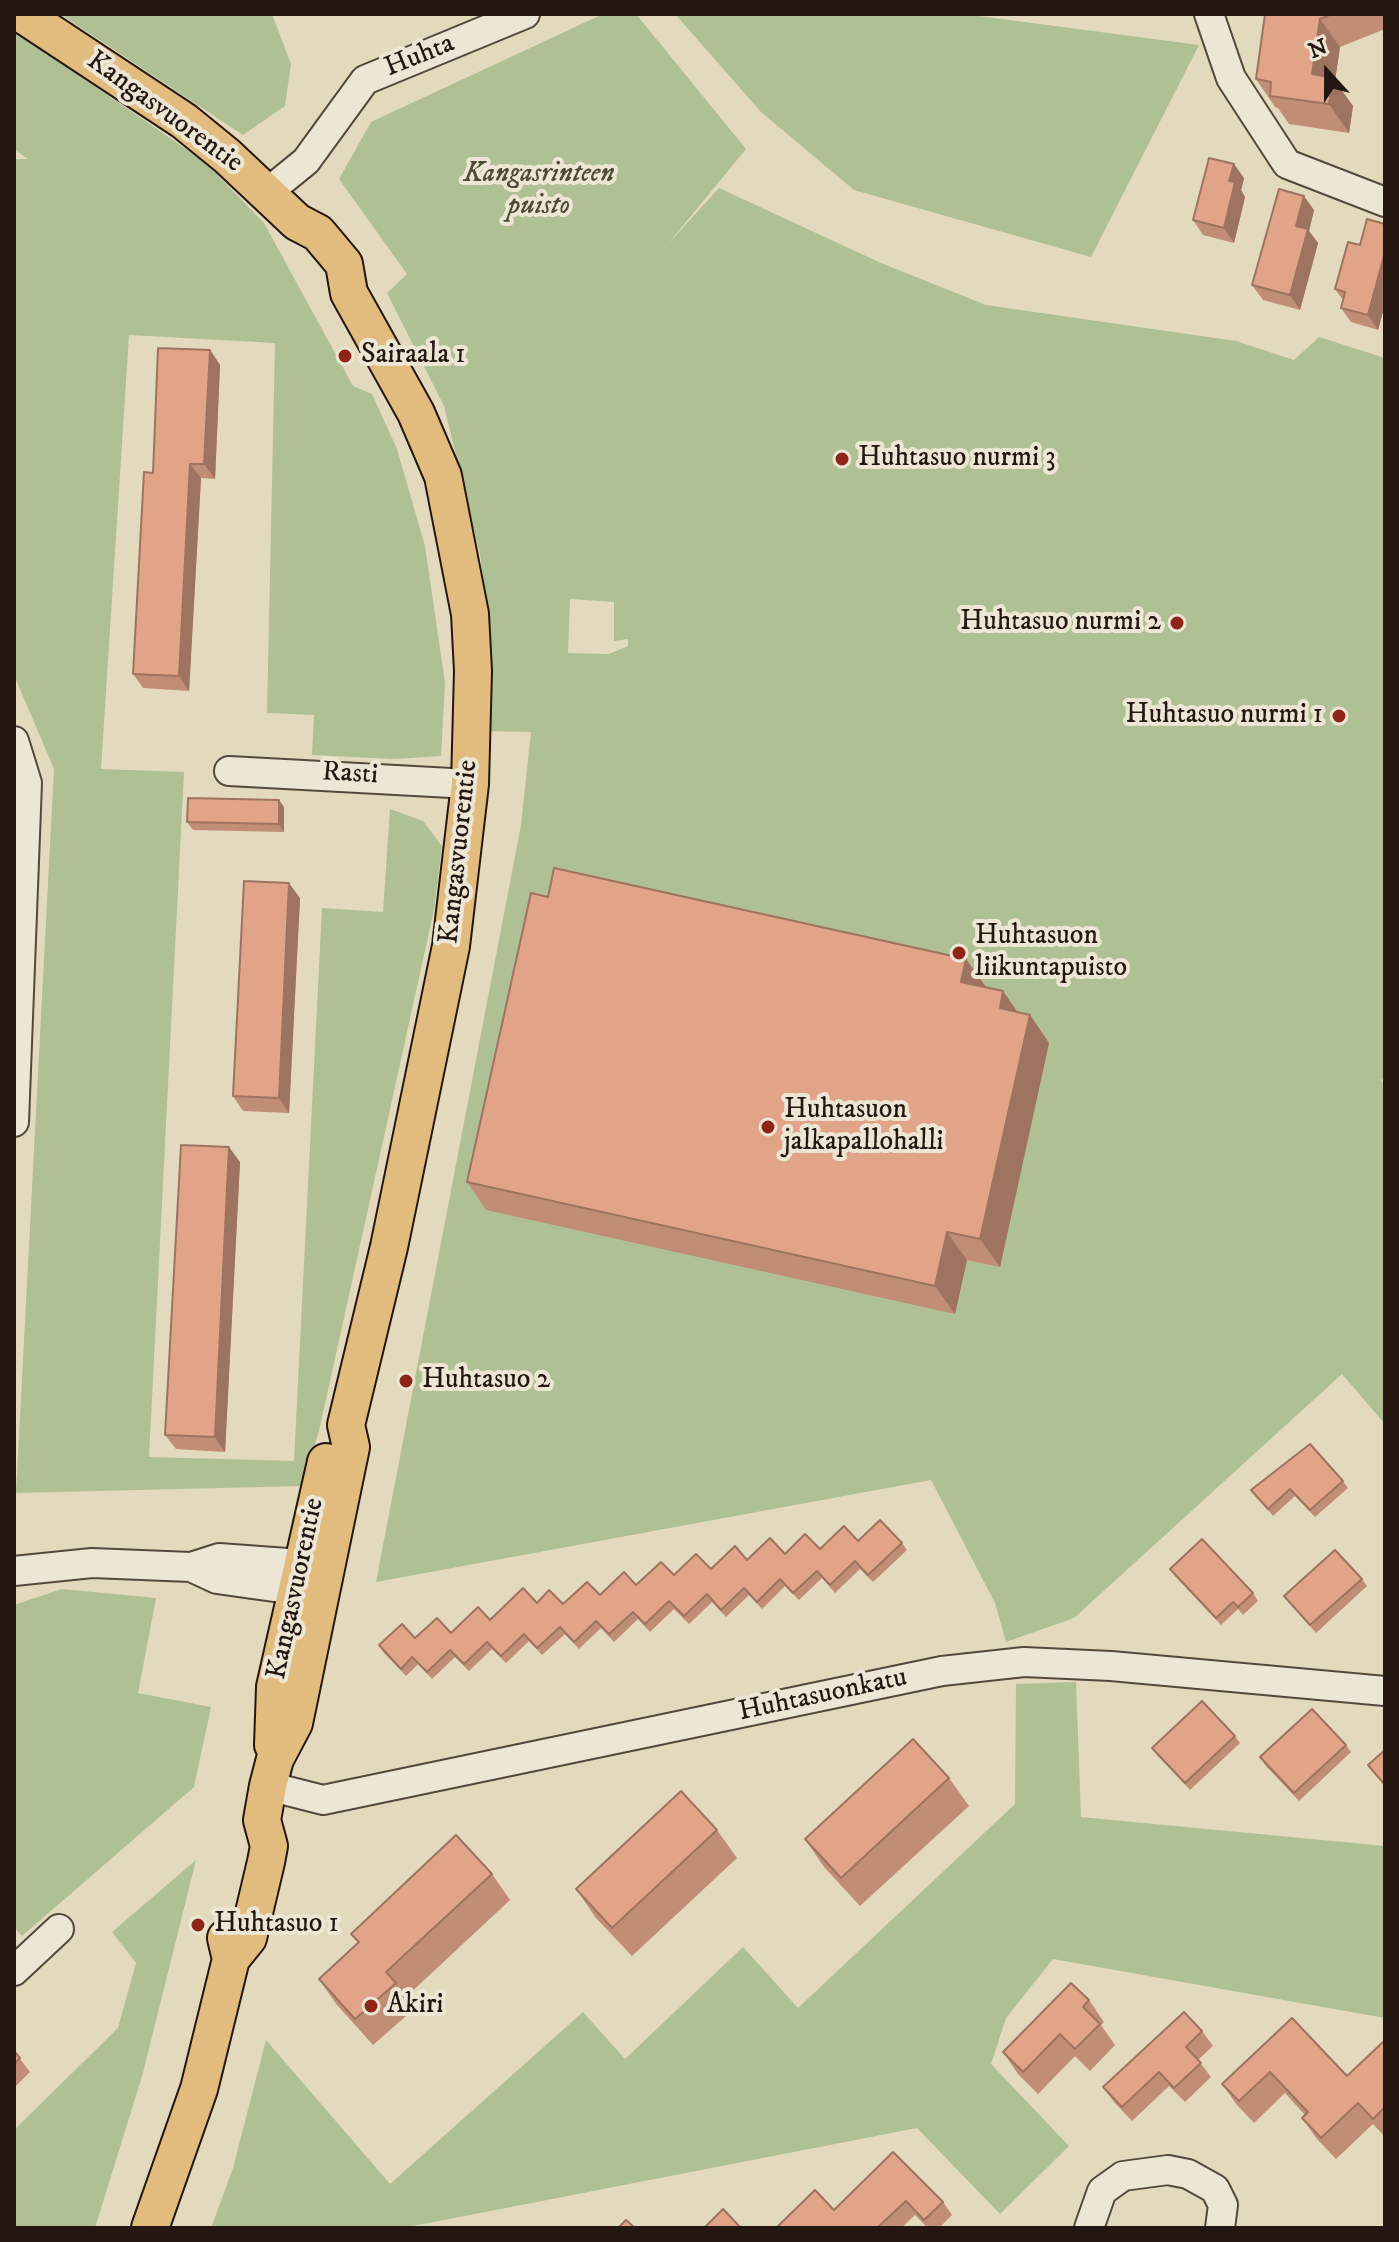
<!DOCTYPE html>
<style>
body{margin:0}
#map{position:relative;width:1399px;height:2242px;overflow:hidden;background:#e3d9bd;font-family:"IM FELL DW Pica",serif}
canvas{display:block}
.frame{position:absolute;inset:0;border:16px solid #241711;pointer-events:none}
.north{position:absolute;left:1287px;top:32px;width:80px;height:80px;-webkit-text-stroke:6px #ede6d4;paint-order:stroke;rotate:339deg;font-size:22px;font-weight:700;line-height:32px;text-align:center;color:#241711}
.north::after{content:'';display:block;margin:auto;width:28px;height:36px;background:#241711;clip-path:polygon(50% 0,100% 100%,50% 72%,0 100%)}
</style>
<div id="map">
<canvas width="1399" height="2242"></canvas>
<div class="frame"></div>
<div class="north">N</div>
</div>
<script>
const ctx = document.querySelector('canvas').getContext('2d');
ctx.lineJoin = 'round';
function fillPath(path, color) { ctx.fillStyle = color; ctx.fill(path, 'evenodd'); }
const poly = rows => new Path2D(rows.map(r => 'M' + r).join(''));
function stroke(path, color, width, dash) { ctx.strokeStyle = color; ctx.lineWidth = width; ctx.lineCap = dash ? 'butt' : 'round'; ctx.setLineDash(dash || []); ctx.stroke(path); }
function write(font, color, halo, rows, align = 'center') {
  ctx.font = font + ' "IM FELL DW Pica",serif'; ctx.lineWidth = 8; ctx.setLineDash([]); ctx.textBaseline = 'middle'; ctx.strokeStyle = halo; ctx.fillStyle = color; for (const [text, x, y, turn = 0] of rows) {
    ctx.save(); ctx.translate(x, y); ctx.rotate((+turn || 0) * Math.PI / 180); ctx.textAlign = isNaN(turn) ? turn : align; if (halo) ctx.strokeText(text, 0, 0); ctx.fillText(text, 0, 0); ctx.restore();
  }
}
const green = poly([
 [60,14,272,14,291,64,285,106,243,135],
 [603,14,636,14,746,149,667,245,719,188,881,263,986,305,1236,341,1294,360,1319,337,1385,358,1385,1078,1381,1080,1385,1086,1385,1424,1342,1374,1074,1618,1006,1642,995,1603,931,1480,376,1582,521,825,531,732,487,731,481,559,444,406,387,293,407,274,339,179,371,122],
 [570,599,614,602,614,641,628,639,628,646,609,654,568,653],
 [675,14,964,14,1199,45,1091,257,854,190,761,112],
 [14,31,205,162,264,223,353,386,372,394,397,449,425,546,445,683,441,756,395,759,312,755,314,715,267,713,275,343,129,335,101,769,184,772,149,1457,294,1461,322,908,383,912,390,809,423,821,442,846,434,910,319,1431,302,1486,16,1493,54,769,14,675,14,159,28,159,14,149],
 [62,1589,156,1598,138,1693,211,1707,194,1787,22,1936,14,1927,14,1605],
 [1076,1682,1081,1817,1385,1846,1385,2018,1053,1959,1006,2018,991,2064,1069,2146,1000,2214,917,2128,403,2228,211,2228,233,2168,266,2040,390,2184,583,2012,625,2059,743,1947,798,2008,1015,1804,1016,1684],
 [196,1860,143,2073,95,2228,14,2228,14,2130,118,2028,136,1963,112,1932]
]);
const minor = poly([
 [1209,14,1231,78,1287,164,1385,202],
 [268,192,306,161,365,80,525,14],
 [14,741,27,783,14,1122],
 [229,771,470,784],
 [191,1567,217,1579,252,1584,296,1590,314,1585],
 [14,1571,92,1563,191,1567,219,1558,301,1564,318,1578],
 [268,1786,323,1800,942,1671,1024,1662,1111,1666,1385,1691],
 [14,1971,59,1929],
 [1089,2228,1102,2191,1123,2176,1168,2170,1188,2174,1215,2189,1223,2205,1220,2228]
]);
const major = poly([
 [22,14,184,121,227,156,297,222,318,233,344,264,349,293,416,413,443,476,470,614,473,671,470,784,451,946,389,1247,346,1425,351,1447,294,1723,275,1759,268,1786,262,1820,269,1846,266,1862,248,1938,231,1959],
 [273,1745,275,1687,326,1462],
 [150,2228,199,2089,231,1959,226,1938]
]);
const wall = poly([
 [1265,14,1385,14,1385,29,1340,47,1335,81,1353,106,1349,133,1289,124,1278,108,1275,107,1256,79],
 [1244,178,1241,190,1245,197,1234,243,1203,235,1193,220],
 [1314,210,1309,231,1318,243,1300,310,1263,300,1252,285],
 [1385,224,1385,304,1378,330,1351,322,1341,308,1343,300,1335,289],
 [210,350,220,365,215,479,201,478,189,691,143,688,133,674,153,473],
 [284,807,284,832,193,830,187,822],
 [300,898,289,1113,243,1111,233,1096],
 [966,959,986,987,1018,1012,1030,1015,1049,1043,1000,1267,967,1260,955,1314,486,1210,467,1182],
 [240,1162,225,1452,176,1449,165,1435],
 [1343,1481,1348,1488,1315,1517,1295,1496,1273,1516,1251,1490],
 [858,1541,902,1543,907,1550,873,1582,860,1569,835,1593,822,1578,799,1600,785,1586,762,1609,749,1595,726,1617,712,1602,689,1624,674,1609,650,1632,638,1619,614,1642,601,1628,579,1649,565,1634,542,1655,529,1641,506,1663,492,1649,469,1671,455,1657,432,1679,418,1664,406,1676,384,1653,379,1645,415,1638,451,1633,537,1603,563,1604,674,1575,711,1569,747,1560,820,1549],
 [1170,1569,1253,1593,1258,1601,1243,1615,1238,1609,1221,1625,1175,1576],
 [1362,1579,1367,1586,1316,1633,1284,1596],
 [1235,1736,1240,1743,1190,1790,1157,1755,1152,1748],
 [1346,1745,1351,1752,1299,1801,1265,1765,1260,1757],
 [949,1778,969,1806,860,1906,824,1867,805,1839],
 [717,1830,737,1858,632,1956,596,1918,576,1889],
 [492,1874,510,1900,406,1997,414,2009,373,2045,337,2005,319,1979,358,1943,351,1934],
 [1089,2000,1104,2022,1101,2025,1115,2045,1090,2071,1075,2056,1038,2094,1018,2074,1003,2052],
 [1292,2018,1347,2076,1385,2045,1385,2137,1373,2124,1336,2159,1317,2139,1302,2118,1305,2115,1285,2093,1254,2123,1237,2105,1222,2084],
 [1202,2031,1213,2046,1198,2060,1211,2077,1185,2102,1169,2086,1132,2121,1114,2102,1103,2087],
 [14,2051,30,2072,14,2088],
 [893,2152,943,2202,952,2215,939,2228,928,2228,915,2215,901,2228,776,2228,834,2210]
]);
const shadedWall = poly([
 [1320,19,1340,47,1335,81,1353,106,1349,133,1329,104,1312,74],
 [1234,164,1244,178,1241,190,1245,197,1234,243,1224,228,1229,181],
 [1304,196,1314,210,1309,231,1318,243,1300,310,1290,295,1296,226],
 [1385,252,1385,304,1378,330,1368,315],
 [210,350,220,365,215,479,204,464],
 [190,464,201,478,189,691,179,676],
 [279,800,284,807,284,832,279,824],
 [289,883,300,898,289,1113,279,1098],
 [966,959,986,987,961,982],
 [1003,991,1023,1020,1000,1008],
 [1030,1015,1049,1043,1000,1267,980,1239],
 [229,1147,240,1162,225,1452,215,1437],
 [947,1232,967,1260,955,1314,935,1286]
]);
const building = poly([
 [1265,14,1332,14,1320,19,1312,74,1333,78,1329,104,1270,96,1271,82,1256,79,1265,14],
 [1209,158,1234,164,1229,181,1235,182,1224,228,1193,220,1209,158],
 [1279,189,1304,196,1296,226,1308,229,1290,295,1252,285,1279,189],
 [1367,219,1385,224,1385,252,1368,315,1341,308,1345,292,1335,289,1348,242,1360,245,1367,219],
 [158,348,210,350,204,464,190,464,179,676,133,674,144,472,153,473,158,348],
 [188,798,279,800,279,824,187,822,188,798],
 [554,868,966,959,961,982,1003,991,1000,1008,1030,1015,980,1239,947,1232,935,1286,467,1182,531,893,548,897,554,868],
 [244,881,289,883,279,1098,233,1096,244,881],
 [181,1145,229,1147,215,1437,165,1435,181,1145],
 [1310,1444,1343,1481,1310,1510,1290,1489,1268,1509,1251,1490,1310,1444],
 [880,1520,902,1543,868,1575,855,1561,830,1585,817,1571,793,1593,780,1579,757,1602,744,1588,721,1610,707,1594,684,1616,669,1601,645,1624,633,1612,609,1634,596,1621,574,1642,560,1627,537,1648,524,1634,501,1656,487,1642,464,1664,450,1650,427,1672,412,1657,401,1669,379,1645,402,1624,415,1638,437,1618,451,1633,478,1607,490,1620,523,1588,537,1603,549,1590,563,1604,587,1582,600,1595,624,1572,636,1585,661,1562,674,1575,696,1554,711,1569,735,1546,747,1560,770,1538,785,1554,805,1534,820,1549,844,1526,858,1541,880,1520],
 [1202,1539,1253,1593,1238,1607,1233,1602,1216,1618,1170,1569,1202,1539],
 [1335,1550,1362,1579,1310,1625,1284,1596,1335,1550],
 [1202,1701,1235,1736,1185,1783,1152,1748,1202,1701],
 [1312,1709,1346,1745,1294,1793,1260,1757,1312,1709],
 [913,1739,949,1778,841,1878,805,1839,913,1739],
 [1385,1750,1385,1785,1368,1765,1385,1750],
 [681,1791,717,1830,612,1928,576,1889,681,1791],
 [456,1835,492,1874,386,1972,396,1983,355,2019,319,1979,359,1942,351,1934,456,1835],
 [1071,1983,1089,2000,1083,2007,1100,2024,1075,2049,1060,2034,1023,2072,1003,2052,1071,1983],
 [1184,2012,1202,2031,1186,2047,1201,2063,1174,2088,1159,2072,1122,2107,1103,2087,1184,2012],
 [1292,2018,1347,2076,1383,2042,1385,2045,1385,2107,1373,2119,1358,2103,1321,2138,1302,2118,1308,2112,1270,2072,1239,2101,1222,2084,1292,2018],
 [14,2051,20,2058,14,2064,14,2051],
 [893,2152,943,2202,924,2220,906,2201,877,2228,776,2228,815,2190,834,2210,893,2152],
 [723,2209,741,2228,704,2228,723,2209],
 [626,2220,635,2228,618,2228,626,2220]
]);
const markers = [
 [345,356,8,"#8f2418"],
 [842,459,8,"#8f2418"],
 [1177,623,8,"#8f2418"],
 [1339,716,8,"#8f2418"],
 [959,953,8,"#8f2418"],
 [768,1127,8,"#8f2418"],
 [406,1381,8,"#8f2418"],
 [198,1925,8,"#8f2418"],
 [371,2006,8,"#8f2418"]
];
const streetNames = [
 ["Huhta",420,57,-22],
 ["Kangasvuorentie",164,113,36],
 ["Rasti",350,775,3],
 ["Kangasvuorentie",460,852,-84],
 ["Kangasvuorentie",297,1589,-78],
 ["Huhtasuonkatu",823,1696,-12]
];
const parkNames = [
 ["Kangasrinteen",539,175],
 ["puisto",539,207]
];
const poiNames = [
 ["Sairaala 1",361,356],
 ["Huhtasuo nurmi 3",858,459],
 ["Huhtasuo nurmi 2",1161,623,"right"],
 ["Huhtasuo nurmi 1",1323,716,"right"],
 ["Huhtasuon",975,937],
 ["liikuntapuisto",975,969],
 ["Huhtasuon",784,1111],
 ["jalkapallohalli",784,1143],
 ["Huhtasuo 2",422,1381],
 ["Huhtasuo 1",214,1925],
 ["Akiri",387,2006]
];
fillPath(green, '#afc094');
stroke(minor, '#54483c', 32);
stroke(major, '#241711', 40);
stroke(minor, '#ede6d4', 28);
stroke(major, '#e2bc7e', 36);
fillPath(wall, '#c28d75');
fillPath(shadedWall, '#9e735f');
fillPath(building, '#e1a488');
stroke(building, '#9e735f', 2);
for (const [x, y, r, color] of markers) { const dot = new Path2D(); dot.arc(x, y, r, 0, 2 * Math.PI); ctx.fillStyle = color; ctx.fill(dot); stroke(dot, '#ede6d4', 3); }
write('28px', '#241711', '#ede6d4', streetNames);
write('italic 28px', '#4e4a38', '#ede6d4', parkNames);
write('28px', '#241711', '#ede6d4', poiNames, 'left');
</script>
